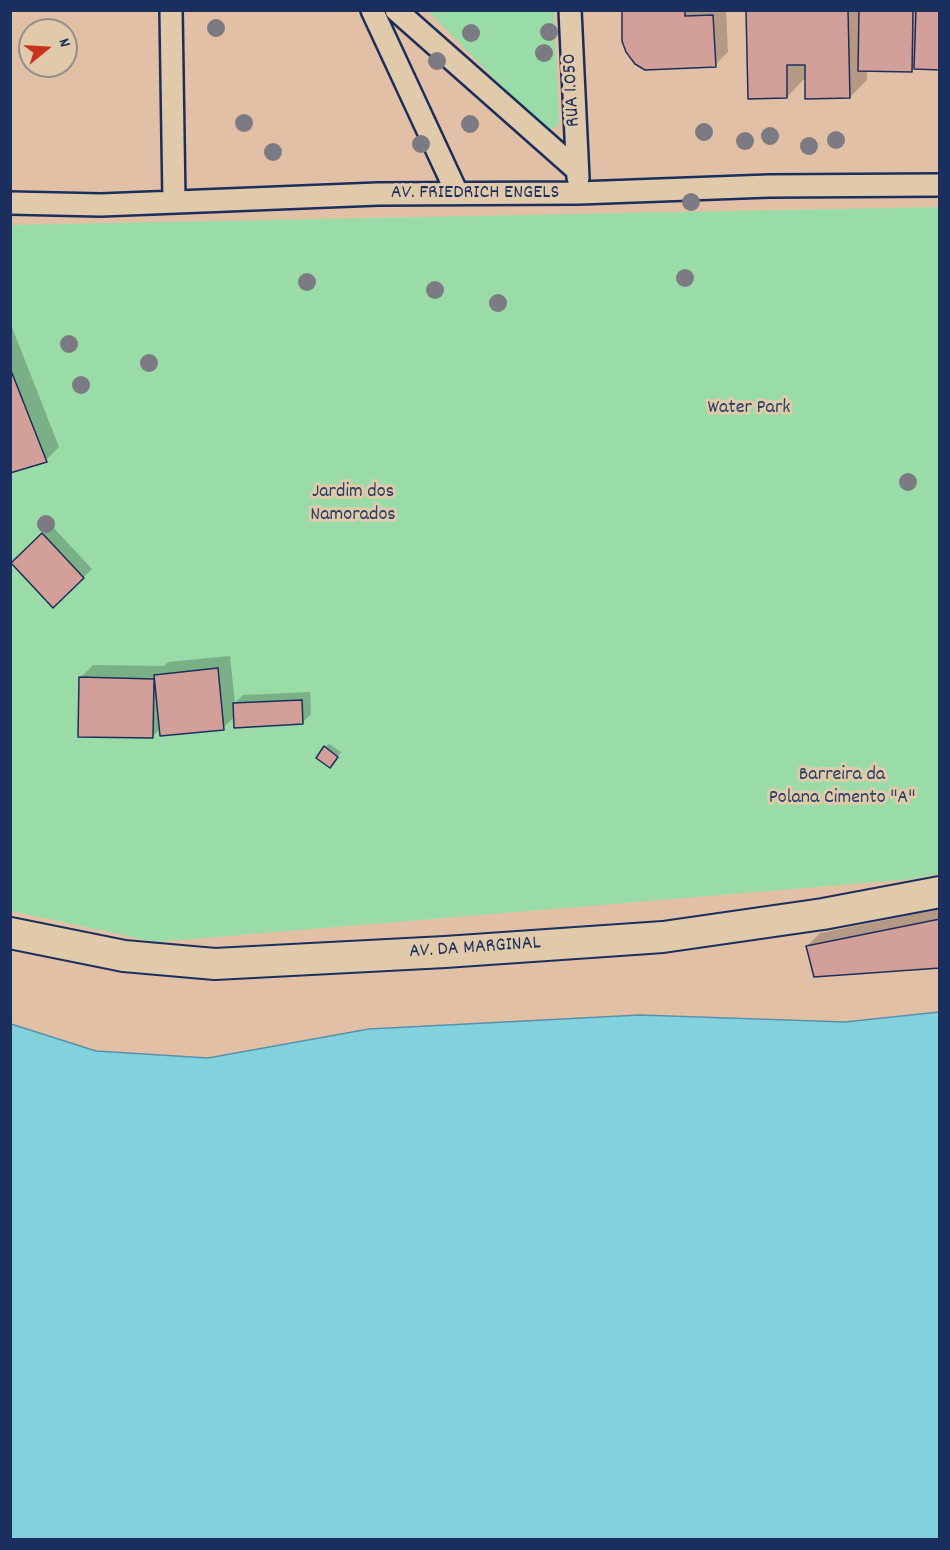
<!DOCTYPE html>
<style>
body{margin:0}
#map{position:relative;width:950px;height:1550px;overflow:hidden;background:#e2c0a6;font-family:Dekko,sans-serif}
canvas{display:block}
.frame{position:absolute;inset:0;border:12px solid #1b2f5e;pointer-events:none}
.north{position:absolute;left:18px;top:18px;width:60px;height:60px;box-sizing:border-box;background:#e1caaa;border:2px solid #928c8c;border-radius:50%;rotate:72deg;font-size:16px;font-weight:700;line-height:24px;text-align:center;color:#1b2f5e}
.north::after{content:'';display:block;margin:auto;width:21px;height:27px;background:#c8321e;clip-path:polygon(50% 0,100% 100%,50% 72%,0 100%)}
</style>
<div id="map">
<canvas width="950" height="1550"></canvas>
<div class="frame"></div>
<div class="north">N</div>
</div>
<script>
const ctx = document.querySelector('canvas').getContext('2d');
ctx.lineJoin = 'round';
function fillPath(path, color) { ctx.fillStyle = color; ctx.fill(path, 'evenodd'); }
const poly = rows => new Path2D(rows.map(r => 'M' + r).join(''));
function stroke(path, color, width, dash) { ctx.strokeStyle = color; ctx.lineWidth = width; ctx.lineCap = dash ? 'butt' : 'round'; ctx.setLineDash(dash || []); ctx.stroke(path); }
function write(font, color, halo, rows, align = 'center') {
  ctx.font = font + ' Dekko,sans-serif'; ctx.lineWidth = 6; ctx.setLineDash([]); ctx.textBaseline = 'middle'; ctx.strokeStyle = halo; ctx.fillStyle = color; for (const [text, x, y, turn = 0] of rows) {
    ctx.save(); ctx.translate(x, y); ctx.rotate((+turn || 0) * Math.PI / 180); ctx.textAlign = isNaN(turn) ? turn : align; if (halo) ctx.strokeText(text, 0, 0); ctx.fillText(text, 0, 0); ctx.restore();
  }
}
const green = poly([
 [428,11,554,11,559,122,556,127,549,130,543,128],
 [939,207,939,874,913,879,155,942,11,911,10,225]
]);
const water = poly([
 [939,1012,939,1539,11,1539,11,1024,96,1051,208,1058,369,1029,640,1015,845,1022,939,1012]
]);
const shadow = poly([
 [624,10,726,10,728,52,715,65],
 [747,10,940,10,940,68,867,70,867,80,850,97,806,77,787,97],
 [10,322,59,447,46,460,10,472],
 [52,526,92,569,53,606,13,563],
 [230,656,235,703,243,695,310,692,311,714,302,723,235,716,223,728,161,728,152,737,80,678,93,665,164,666,168,662],
 [329,744,341,752,334,762,325,747],
 [940,909,940,966,807,946,820,933]
]);
const building = poly([
 [622,10,685,10,685,16,713,15,716,67,645,70,635,64,626,52,622,41,622,10],
 [746,10,848,10,850,98,805,99,805,65,787,65,787,98,748,99,746,10],
 [859,10,913,10,912,72,858,71,859,10],
 [916,10,940,10,940,70,914,69,916,10],
 [10,368,47,462,10,473,10,368],
 [42,533,84,578,53,608,11,563,42,533],
 [218,668,224,730,160,736,154,675,218,668],
 [79,677,154,679,153,738,78,737,79,677],
 [302,700,303,724,234,728,233,703,302,700],
 [324,746,338,757,330,768,316,758,324,746],
 [940,919,940,968,814,977,806,946,940,919]
]);
const minor = poly([
 [171,10,174,201],
 [372,10,457,193],
 [396,10,577,170],
 [570,10,578,178],
 [10,203,101,205,378,194,579,193,769,186,940,185]
]);
const secondary = poly([
 [10,933,124,956,215,964,445,952,663,937,823,914,940,892]
]);
const trees = [
 [216,28],
 [549,32],
 [471,33],
 [544,53],
 [437,61],
 [244,123],
 [470,124],
 [704,132],
 [770,136],
 [836,140],
 [745,141],
 [421,144],
 [809,146],
 [273,152],
 [691,202],
 [685,278],
 [307,282],
 [435,290],
 [498,303],
 [69,344],
 [149,363],
 [81,385],
 [908,482],
 [46,524]
];
const streetNames = [
 ["RUA 1.050",573,90,-93],
 ["AV. FRIEDRICH ENGELS",475,194],
 ["AV. DA MARGINAL",475,949,-4]
];
const parkNames = [
 ["Water Park",749,409],
 ["Jardim dos",353,493],
 ["Namorados",353,516],
 ["Barreira da",842,776],
 ["Polana Cimento \"A\"",842,799]
];
fillPath(green, '#99dca7');
fillPath(water, '#82d2de');
stroke(water, '#5991ab', 1.5);
fillPath(shadow, '#0003');
fillPath(building, '#d3a099');
stroke(building, '#1b2f5e', 1.5);
stroke(minor, '#1b2f5e', 26);
stroke(secondary, '#1b2f5e', 34);
stroke(minor, '#e1caaa', 21);
stroke(secondary, '#e1caaa', 30);
ctx.fillStyle = '#7c7a82';
for (const [x, y] of trees) { ctx.beginPath(); ctx.arc(x, y, 9, 0, 2 * Math.PI); ctx.fill(); }
write('20px', '#1b2f5e', '#e1caaa', streetNames);
write('20px', '#284065', '#e1caaa', parkNames);
</script>
